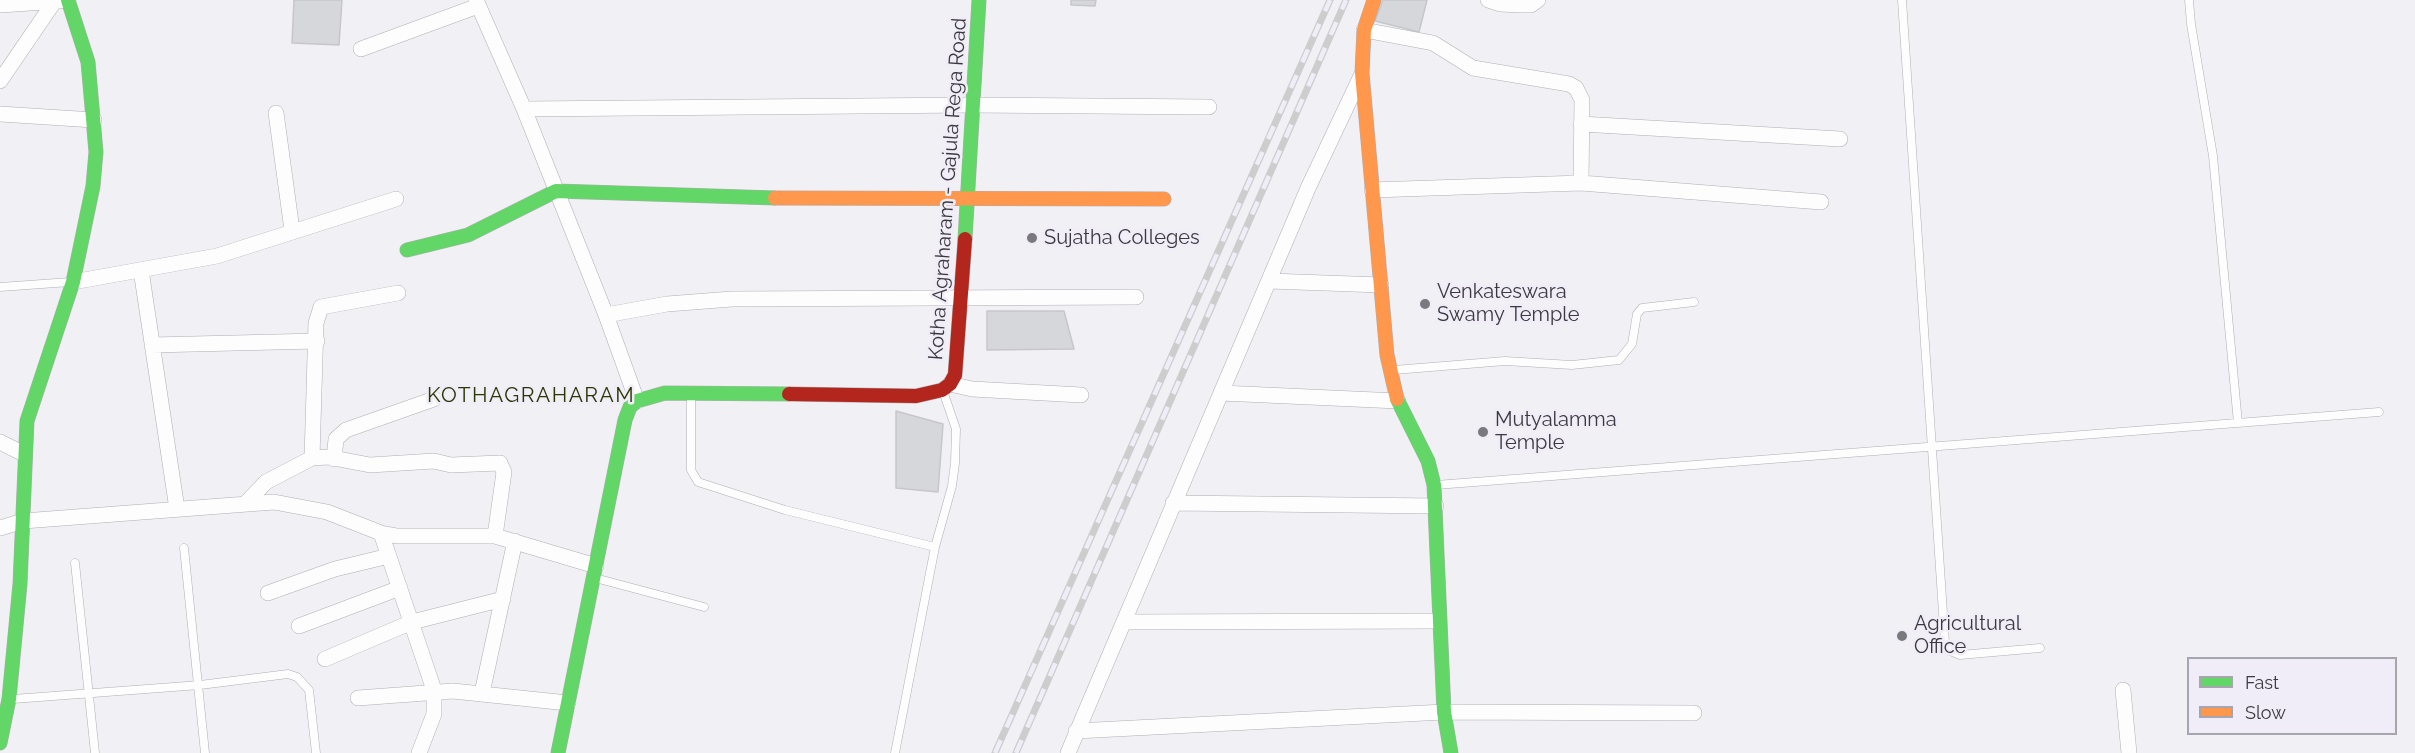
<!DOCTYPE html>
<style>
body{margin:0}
#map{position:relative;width:2415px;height:753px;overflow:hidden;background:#f1f0f5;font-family:Raleway,sans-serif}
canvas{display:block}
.legend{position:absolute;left:2187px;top:657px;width:210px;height:78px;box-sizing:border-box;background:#f0edf8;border:2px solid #a7a5ad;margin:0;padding:8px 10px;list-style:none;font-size:18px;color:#3a393d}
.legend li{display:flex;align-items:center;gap:12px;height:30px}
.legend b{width:30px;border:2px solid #a7a5ad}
</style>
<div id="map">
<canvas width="2415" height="753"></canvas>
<ul class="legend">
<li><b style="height:8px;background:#63d668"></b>Fast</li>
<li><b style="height:8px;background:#ff974d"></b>Slow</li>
</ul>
</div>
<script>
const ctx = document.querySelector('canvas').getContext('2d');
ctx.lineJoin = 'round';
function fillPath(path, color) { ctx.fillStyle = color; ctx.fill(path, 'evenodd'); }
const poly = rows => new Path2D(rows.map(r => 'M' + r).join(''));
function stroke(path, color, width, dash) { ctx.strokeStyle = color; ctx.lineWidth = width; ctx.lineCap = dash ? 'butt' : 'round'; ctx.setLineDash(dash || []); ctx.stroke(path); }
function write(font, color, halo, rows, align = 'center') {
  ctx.font = font + ' Raleway,sans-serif'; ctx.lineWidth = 5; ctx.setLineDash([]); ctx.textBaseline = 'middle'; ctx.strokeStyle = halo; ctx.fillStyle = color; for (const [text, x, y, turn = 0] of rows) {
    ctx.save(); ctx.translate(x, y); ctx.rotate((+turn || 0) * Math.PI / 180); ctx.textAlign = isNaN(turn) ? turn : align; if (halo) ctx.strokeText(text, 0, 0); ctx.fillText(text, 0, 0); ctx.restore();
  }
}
const building = poly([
 [294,0,342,0,339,45,292,43,294,0],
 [1071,0,1096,0,1095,6,1071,5,1071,0],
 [1383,0,1427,0,1419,32,1375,21,1383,0],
 [987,311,1064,311,1074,349,987,350,987,311],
 [896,411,943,424,938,492,896,488,896,411]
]);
const lane = poly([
 [1902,0,1945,643,1948,650,1960,655,2040,648],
 [2189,0,2191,24,2213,156,2238,423],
 [0,287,70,282],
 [1394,370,1505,361,1572,365,1619,360,1632,344,1637,314,1642,308,1694,302],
 [691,396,691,470,698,482,785,510,935,547],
 [1436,485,2379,412],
 [184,548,205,753],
 [75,563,95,753],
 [595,578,704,607],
 [13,699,200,685,288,674,297,677,309,690,316,753],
 [895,753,935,547,952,486,955,463,956,429,943,391]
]);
const street = poly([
 [476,0,524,109,606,315,637,401],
 [1488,0,1500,4,1521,5,1531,5,1538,0],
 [0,5,60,1],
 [1364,30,1433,43,1473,68,1569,84,1576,88,1582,100,1581,183],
 [361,49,478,6],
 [0,81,54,2],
 [524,109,973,105,1209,107],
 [276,113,292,230],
 [0,114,94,120],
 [1581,124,1840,139],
 [1372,190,1581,183,1821,202],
 [141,270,177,509],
 [1269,281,1381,285],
 [73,282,217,256,396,199],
 [606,315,667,304,732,299,1136,297],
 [152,345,317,341],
 [950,384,972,389,1081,395],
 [1221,393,1398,401],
 [0,442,24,454],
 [312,458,316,323,321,307,398,293],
 [334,459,336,439,346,430,434,399],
 [246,503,266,482,312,458,328,457,370,465,434,461,451,465,500,463,504,472,495,536],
 [1173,503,1436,506],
 [0,528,23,521,274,502,327,512,381,533,397,536,495,536,596,566],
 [381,533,434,690,434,714,419,753],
 [268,593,335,569,389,556],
 [1126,622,1439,621],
 [299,626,400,588],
 [325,659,412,622,503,599],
 [2123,690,2129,753],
 [482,693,515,541],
 [358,698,453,691,568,703],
 [1076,731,1444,712,1694,713],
 [1068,753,1309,186,1361,76]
]);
const fast = poly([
 [965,239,979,0],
 [407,250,468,235,556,191,775,198],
 [1397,399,1428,461,1434,485,1444,712,1451,753],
 [0,743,9,699,20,584,27,421,73,282,93,186,96,152,88,62,68,0],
 [558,753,625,420,630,407,637,401,665,393,789,394]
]);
const slow = poly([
 [1374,0,1364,30,1362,73,1387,355,1397,399],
 [775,198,1164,199]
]);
const jam = poly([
 [789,394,916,396,942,390,950,384,955,375,965,239]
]);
const rail = poly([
 [995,753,1330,0],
 [1016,753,1346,0]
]);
const markers = [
 [1032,238,6,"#7a797d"],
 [1425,304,6,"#7a797d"],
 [1483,432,6,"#7a797d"],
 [1902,636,6,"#7a797d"]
];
const streetNames = [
 ["Kotha Agraharam - Gajula Rega Road",948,189,-86]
];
const poiNames = [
 ["Sujatha Colleges",1044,238],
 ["Venkateswara",1437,292],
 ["Swamy Temple",1437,315],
 ["Mutyalamma",1495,420],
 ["Temple",1495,443],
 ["Agricultural",1914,624],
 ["Office",1914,647]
];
const neighbourhoodNames = [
 ["KOTHAGRAHARAM",531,396]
];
fillPath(building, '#d6d7db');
stroke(building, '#c7c7cb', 1.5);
stroke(lane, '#afaeb2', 9);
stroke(street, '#afaeb2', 16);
stroke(fast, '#afaeb2', 15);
stroke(slow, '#afaeb2', 15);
stroke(jam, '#afaeb2', 15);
stroke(lane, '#fdfdfe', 8);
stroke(street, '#fdfdfe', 15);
stroke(fast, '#63d668', 14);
stroke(slow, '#ff974d', 14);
stroke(jam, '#b3261e', 14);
stroke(rail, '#cdcdce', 7);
stroke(rail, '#f0edf8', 4.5, [14]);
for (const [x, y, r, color] of markers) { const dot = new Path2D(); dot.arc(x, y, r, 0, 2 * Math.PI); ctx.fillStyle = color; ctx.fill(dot); stroke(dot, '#f0edf8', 2); }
write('20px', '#3a393d', '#f0edf8', streetNames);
write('20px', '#3a393d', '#f0edf8', poiNames, 'left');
ctx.letterSpacing = '1.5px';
write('21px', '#293700', '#f0edf8', neighbourhoodNames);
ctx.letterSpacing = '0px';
</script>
